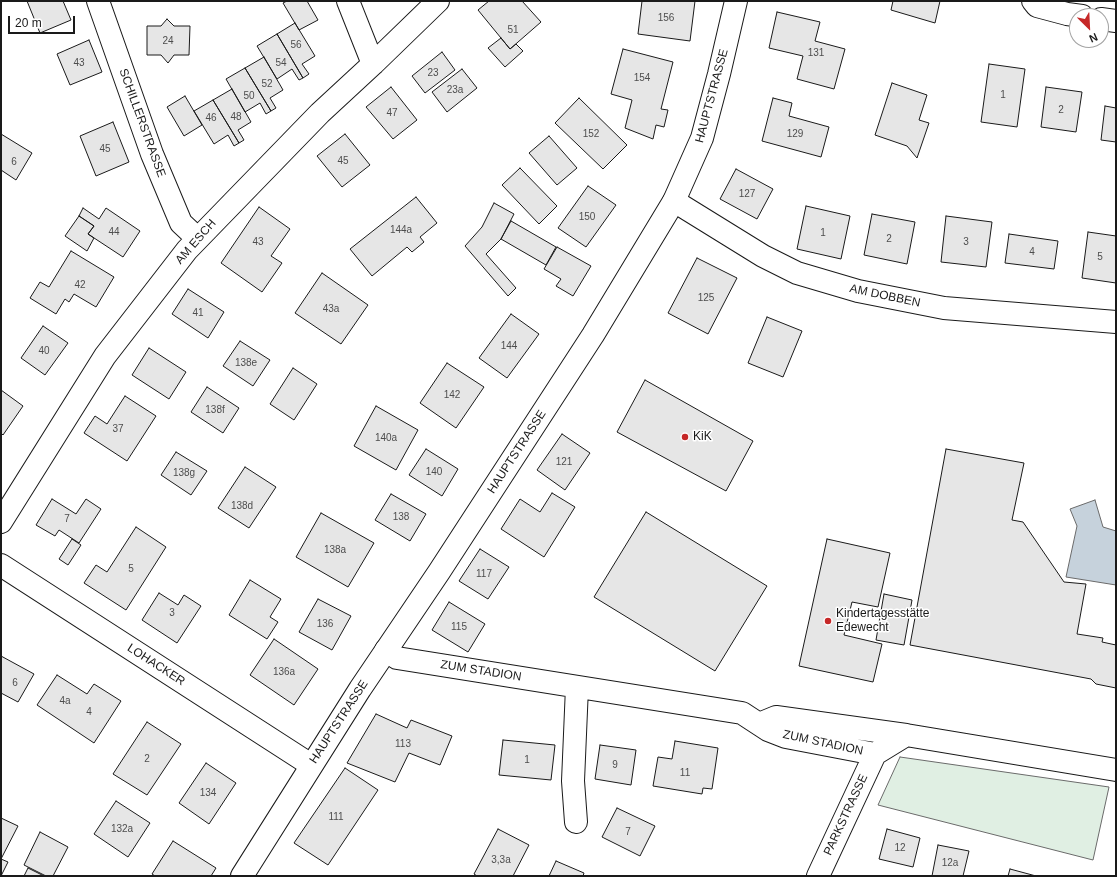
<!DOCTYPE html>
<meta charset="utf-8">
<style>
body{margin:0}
#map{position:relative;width:1117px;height:877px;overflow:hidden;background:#fff;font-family:Arial,sans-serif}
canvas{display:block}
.frame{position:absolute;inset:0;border:2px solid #1a1a1a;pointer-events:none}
.north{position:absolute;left:1069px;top:8px;width:40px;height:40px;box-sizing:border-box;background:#fff;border:1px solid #a3a3a3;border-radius:50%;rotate:156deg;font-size:11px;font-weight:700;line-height:16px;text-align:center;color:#1a1a1a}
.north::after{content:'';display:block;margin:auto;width:14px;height:18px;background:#c62828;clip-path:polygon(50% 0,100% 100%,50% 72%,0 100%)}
.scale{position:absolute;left:8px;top:16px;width:67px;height:18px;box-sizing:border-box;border:2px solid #1a1a1a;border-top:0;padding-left:5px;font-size:12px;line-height:14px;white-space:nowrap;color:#1a1a1a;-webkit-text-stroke:3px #fff;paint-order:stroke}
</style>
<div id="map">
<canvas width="1117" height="877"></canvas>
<div class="frame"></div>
<div class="north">N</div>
<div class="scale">20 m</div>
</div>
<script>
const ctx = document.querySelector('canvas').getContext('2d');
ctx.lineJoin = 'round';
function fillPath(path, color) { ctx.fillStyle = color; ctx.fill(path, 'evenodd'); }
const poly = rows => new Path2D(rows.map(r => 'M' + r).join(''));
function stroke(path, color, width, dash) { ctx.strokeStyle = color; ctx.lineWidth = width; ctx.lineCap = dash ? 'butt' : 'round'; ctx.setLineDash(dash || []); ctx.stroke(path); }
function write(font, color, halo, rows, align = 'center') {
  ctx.font = font + ' Arial,sans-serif'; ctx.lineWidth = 3; ctx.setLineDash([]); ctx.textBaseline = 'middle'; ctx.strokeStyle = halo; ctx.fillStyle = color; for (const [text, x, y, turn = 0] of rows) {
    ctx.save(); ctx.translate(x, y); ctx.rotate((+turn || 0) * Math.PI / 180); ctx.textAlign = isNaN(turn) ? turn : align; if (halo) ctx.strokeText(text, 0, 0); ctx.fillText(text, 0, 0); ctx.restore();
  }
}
const green = poly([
 [900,757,1109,787,1093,860,878,805,900,757]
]);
const water = poly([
 [1095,500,1103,527,1116,531,1116,585,1066,577,1077,526,1070,509,1095,500]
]);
const building = poly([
 [27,1,63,1,71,20,40,33,27,1],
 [287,1,307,1,318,20,299,30,283,3,287,1],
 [489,1,522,1,541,22,510,49,478,10,489,1],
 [642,1,695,1,690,41,638,34,642,1],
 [893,1,940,1,935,23,891,10,893,1],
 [777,12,820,22,815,41,845,49,834,89,797,79,803,56,769,48,777,12],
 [167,19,174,26,190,26,189,55,174,55,168,63,161,55,147,55,147,26,161,26,167,19],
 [295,23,315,56,302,64,309,74,303,78,277,34,295,23],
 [277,34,303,78,299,80,292,69,277,79,257,46,277,34],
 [501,38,510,49,516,44,523,51,505,67,488,48,501,38],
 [89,40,102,72,70,85,57,54,89,40],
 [623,49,673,62,661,109,668,110,664,127,656,125,653,139,625,128,632,100,611,94,623,49],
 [442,52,455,70,425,93,412,76,442,52],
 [264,57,283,90,270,98,276,108,271,111,245,68,264,57],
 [989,64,1025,69,1017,127,981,122,989,64],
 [245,68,271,111,266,114,260,103,245,112,226,79,245,68],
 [462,69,477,88,447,112,432,92,462,69],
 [892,83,927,95,919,120,929,123,917,158,907,146,875,135,892,83],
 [391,87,417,120,393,139,366,107,391,87],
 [1046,87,1082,92,1076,132,1041,127,1046,87],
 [232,89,251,122,238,130,244,140,239,143,213,100,232,89],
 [185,96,202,125,184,136,167,107,185,96],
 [579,98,627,145,603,169,555,123,579,98],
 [773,98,792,103,789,116,829,127,821,157,762,141,773,98],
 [213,100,239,143,234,146,228,135,214,144,194,111,213,100],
 [1105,106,1116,108,1116,142,1101,140,1105,106],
 [113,122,129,162,96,176,80,136,113,122],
 [1,134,32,153,16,180,1,170,1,134],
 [345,134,370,165,342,187,317,156,345,134],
 [549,136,577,168,557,185,529,153,549,136],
 [520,168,557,206,539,224,502,185,520,168],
 [736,169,773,189,757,219,720,199,736,169],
 [588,186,616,205,586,247,558,228,588,186],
 [416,197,437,223,420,237,424,242,412,252,407,247,372,276,350,249,416,197],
 [494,203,514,214,501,239,486,254,516,288,508,296,465,246,482,227,494,203],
 [806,206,850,216,841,259,797,249,806,206],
 [259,207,290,229,271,256,282,263,262,292,221,263,259,207],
 [83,208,99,219,106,208,140,231,123,257,88,234,94,226,79,216,83,208],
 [872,214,915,222,907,264,864,255,872,214],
 [79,216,94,226,88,234,94,238,87,251,65,236,79,216],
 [946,216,992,222,986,267,941,262,946,216],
 [511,221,556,247,546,265,501,239,511,221],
 [1088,232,1116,236,1116,283,1082,278,1088,232],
 [1009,234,1058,241,1054,269,1005,263,1009,234],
 [557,247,591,266,573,296,556,286,561,279,544,269,557,247],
 [71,251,114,277,96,307,74,294,69,302,65,299,56,314,30,298,40,282,49,287,71,251],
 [697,258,737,278,708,334,668,313,697,258],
 [322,273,368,305,341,344,295,313,322,273],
 [188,289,224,312,208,338,172,314,188,289],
 [511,314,539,334,507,378,479,358,511,314],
 [767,317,802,331,783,377,748,363,767,317],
 [43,326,68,343,45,375,21,358,43,326],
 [240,341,270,360,253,386,223,366,240,341],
 [149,348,186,372,169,399,132,375,149,348],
 [447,363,484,387,456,428,420,403,447,363],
 [293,368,317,384,294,420,270,404,293,368],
 [645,380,753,441,726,491,617,432,645,380],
 [207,387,239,408,223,433,191,412,207,387],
 [1,390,23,406,3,435,1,433,1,390],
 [125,396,156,416,127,461,84,433,95,416,107,424,125,396],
 [376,406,418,430,396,470,354,446,376,406],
 [562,434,590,453,565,490,537,470,562,434],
 [426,449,458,469,442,496,409,475,426,449],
 [946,449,1024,463,1012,520,1023,522,1064,582,1086,584,1077,634,1103,638,1102,642,1116,645,1116,688,1096,684,1091,679,910,645,946,449],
 [176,452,207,471,191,495,161,475,176,452],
 [245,467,276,487,249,528,218,508,245,467],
 [552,493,575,507,544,557,501,529,520,499,540,512,552,493],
 [391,494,426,514,410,541,375,520,391,494],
 [52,499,76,514,86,499,101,509,79,543,59,530,55,536,36,525,52,499],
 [646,512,767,586,715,671,594,597,646,512],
 [321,513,374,543,348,587,296,557,321,513],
 [136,527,166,547,126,610,84,583,96,565,107,572,136,527],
 [72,539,81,545,68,565,59,559,72,539],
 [827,539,890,553,878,607,852,602,844,635,882,644,873,682,799,666,827,539],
 [480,549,509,567,488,599,459,581,480,549],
 [250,580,281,599,270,617,278,622,267,639,229,615,250,580],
 [159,593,178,605,184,595,201,606,177,643,142,620,159,593],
 [884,594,912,600,904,645,876,640,884,594],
 [318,599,351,616,332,650,299,632,318,599],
 [449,602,485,624,468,652,432,630,449,602],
 [274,639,318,669,294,705,250,675,274,639],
 [1,656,34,674,18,702,1,693,1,656],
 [57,675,87,694,94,684,121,701,94,743,37,705,57,675],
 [376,714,407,728,411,720,452,736,440,765,409,753,395,782,347,763,376,714],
 [147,722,181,744,147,795,113,774,147,722],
 [503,740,555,745,551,780,499,775,503,740],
 [675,741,718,748,712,789,703,788,702,794,653,786,658,757,672,759,675,741],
 [600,745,636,750,631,785,595,779,600,745],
 [206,763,236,783,209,824,179,803,206,763],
 [345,768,378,790,328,865,294,843,345,768],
 [116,801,150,823,128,857,94,834,116,801],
 [617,808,655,826,640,856,602,837,617,808],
 [1,818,18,826,1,859,1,818],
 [498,829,529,845,513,876,477,876,474,874,498,829],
 [887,829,920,838,913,867,879,859,887,829],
 [40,832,68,847,53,876,46,876,24,865,40,832],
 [173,841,216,868,211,876,155,876,152,874,173,841],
 [938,845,969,851,963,876,932,876,938,845],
 [1,859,8,862,1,876,1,859],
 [556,861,584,873,583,876,549,876,556,861],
 [28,868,44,876,24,876,28,868],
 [1010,869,1036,876,1008,876,1010,869]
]);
const minor = poly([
 [98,1,152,154,181,223,197,238],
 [348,1,373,64],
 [1033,1,1037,6,1067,14,1082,16],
 [1101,19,1116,21],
 [674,201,763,256,797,273,858,291,944,308,1116,322],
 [1,522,105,356,187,250,320,113,373,64,438,1],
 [1,565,311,765],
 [386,650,397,658,742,713,768,730,786,737,875,754,906,735,1116,770],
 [759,724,776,717,906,735],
 [576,822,573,781,577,687],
 [818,876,875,754]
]);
const major = poly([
 [242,876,360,689,439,572,593,335,674,201,702,138,719,74,736,1]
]);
const markers = [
 [685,437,4,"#c62828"],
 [828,621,4,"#c62828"]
];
const numberNames = [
 ["156",666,18],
 ["51",513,30],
 ["24",168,41],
 ["56",296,45],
 ["131",816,53],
 ["43",79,63],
 ["54",281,63],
 ["23",433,73],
 ["154",642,78],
 ["52",267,84],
 ["23a",455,90],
 ["1",1003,95],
 ["50",249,96],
 ["2",1061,110],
 ["47",392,113],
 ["48",236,117],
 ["46",211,118],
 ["152",591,134],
 ["129",795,134],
 ["45",105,149],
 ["45",343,161],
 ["6",14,162],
 ["127",747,194],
 ["150",587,217],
 ["144a",401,230],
 ["44",114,232],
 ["1",823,233],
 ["2",889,239],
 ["43",258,242],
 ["3",966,242],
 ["4",1032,252],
 ["5",1100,257],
 ["42",80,285],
 ["125",706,298],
 ["43a",331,309],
 ["41",198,313],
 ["144",509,346],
 ["40",44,351],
 ["138e",246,363],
 ["142",452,395],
 ["138f",215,410],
 ["37",118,429],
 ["140a",386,438],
 ["121",564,462],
 ["140",434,472],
 ["138g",184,473],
 ["138d",242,506],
 ["138",401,517],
 ["7",67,519],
 ["138a",335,550],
 ["5",131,569],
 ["117",484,574],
 ["3",172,613],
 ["136",325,624],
 ["115",459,627],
 ["136a",284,672],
 ["6",15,683],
 ["4a",65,701],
 ["4",89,712],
 ["113",403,744],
 ["2",147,759],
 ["1",527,760],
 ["9",615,765],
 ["11",685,773],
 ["134",208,793],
 ["111",336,817],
 ["132a",122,829],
 ["7",628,832],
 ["12",900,848],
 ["3,3a",501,860],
 ["12a",950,863]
];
const streetNames = [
 ["HAUPTSTRASSE",712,96,-75],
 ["SCHILLERSTRASSE",142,123,70],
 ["AM ESCH",196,242,-49],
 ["AM DOBBEN",885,296,12],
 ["HAUPTSTRASSE",517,452,-57],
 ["LOHACKER",156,665,33],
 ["ZUM STADION",481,671,9],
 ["HAUPTSTRASSE",339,722,-57],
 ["ZUM STADION",823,743,12],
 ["PARKSTRASSE",846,815,-65]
];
const poiNames = [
 ["KiK",693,437],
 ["Kindertagesstätte",836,614],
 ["Edewecht",836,628]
];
fillPath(green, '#e0efe3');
stroke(green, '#6a6a6a', 1);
fillPath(water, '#c6d2dc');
stroke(water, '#6a6a6a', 1);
fillPath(building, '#e6e6e6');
stroke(building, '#1a1a1a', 1);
stroke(minor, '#1a1a1a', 24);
stroke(major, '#1a1a1a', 24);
stroke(minor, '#fff', 22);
stroke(major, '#fff', 22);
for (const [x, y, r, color] of markers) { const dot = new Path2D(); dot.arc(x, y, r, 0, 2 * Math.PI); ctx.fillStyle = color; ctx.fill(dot); stroke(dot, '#fff', 1.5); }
write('10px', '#4d4d4d', null, numberNames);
write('12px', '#1a1a1a', '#fff', streetNames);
write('12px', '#1a1a1a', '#fff', poiNames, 'left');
</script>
